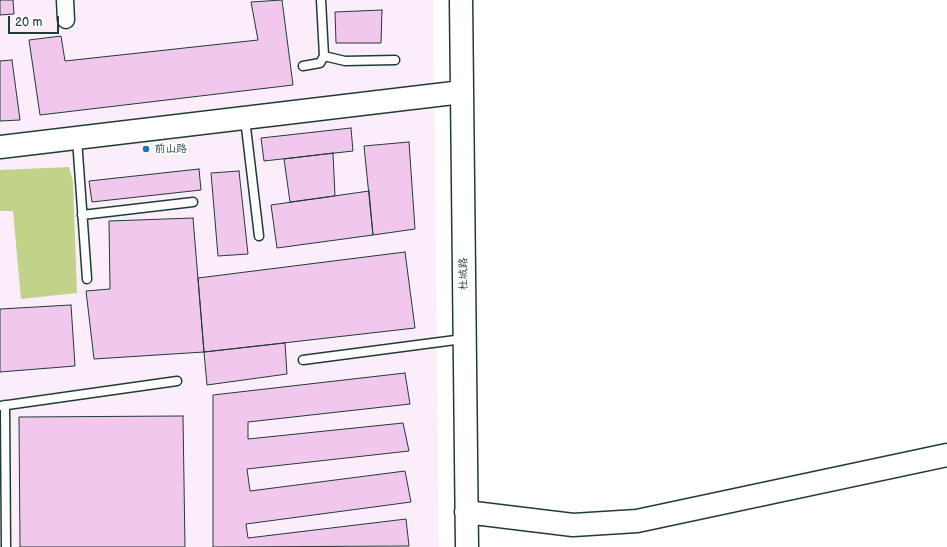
<!DOCTYPE html>
<meta charset="utf-8">
<style>
body{margin:0}
#map{position:relative;width:947px;height:547px;overflow:hidden;background:#fff;font-family:"Balsamiq Sans",sans-serif}
canvas{display:block}
.scale{position:absolute;left:8px;top:16px;width:51px;height:18px;box-sizing:border-box;border:2px solid #1f3d34;border-top:0;padding-left:5px;font-size:12px;line-height:14px;white-space:nowrap;color:#1f3d34;-webkit-text-stroke:3px #fff;paint-order:stroke}
</style>
<div id="map">
<canvas width="947" height="547"></canvas>
<div class="scale">20 m</div>
</div>
<script>
const ctx = document.querySelector('canvas').getContext('2d');
ctx.lineJoin = 'round';
function fillPath(path, color) { ctx.fillStyle = color; ctx.fill(path, 'evenodd'); }
const poly = rows => new Path2D(rows.map(r => 'M' + r).join(''));
function stroke(path, color, width, dash) { ctx.strokeStyle = color; ctx.lineWidth = width; ctx.lineCap = dash ? 'butt' : 'round'; ctx.setLineDash(dash || []); ctx.stroke(path); }
function write(font, color, halo, rows, align = 'center') {
  ctx.font = font + ' "Balsamiq Sans","LXGW WenKai TC",sans-serif'; ctx.lineWidth = 4; ctx.setLineDash([]); ctx.textBaseline = 'middle'; ctx.strokeStyle = halo; ctx.fillStyle = color; for (const [text, x, y, turn = 0] of rows) {
    ctx.save(); ctx.translate(x, y); ctx.rotate((+turn || 0) * Math.PI / 180); ctx.textAlign = isNaN(turn) ? turn : align; if (halo) ctx.strokeText(text, 0, 0); ctx.fillText(text, 0, 0); ctx.restore();
  }
}
const built = poly([
 [0,0,433,0,439,547,0,547]
]);
const green = poly([
 [69,167,73,181,77,293,21,299,13,211,0,211,0,170]
]);
const building = poly([
 [0,0,13,0,14,14,0,15,0,0],
 [282,0,293,85,40,115,29,40,61,36,65,61,258,40,251,2,282,0],
 [382,10,381,43,336,43,335,12,382,10],
 [12,60,20,120,0,121,0,61,12,60],
 [351,128,353,151,264,161,261,138,351,128],
 [409,142,415,229,373,235,364,146,409,142],
 [333,153,335,196,290,202,284,159,333,153],
 [199,169,201,190,92,202,89,181,199,169],
 [239,171,248,254,218,256,211,173,239,171],
 [369,191,373,235,277,248,271,205,369,191],
 [193,218,204,352,94,359,86,291,110,289,109,221,193,218],
 [405,252,415,328,204,352,198,278,405,252],
 [71,305,75,366,0,372,0,309,71,305],
 [285,343,287,374,207,385,204,352,285,343],
 [405,373,410,404,248,422,248,439,403,423,409,451,247,469,250,491,405,471,411,502,246,524,248,538,406,519,409,546,213,547,213,395,405,373],
 [183,416,185,547,20,547,19,417,183,416]
]);
const lane = poly([
 [324,56,345,61,395,60],
 [303,66,320,63,324,56,321,0],
 [245,119,259,236],
 [77,139,87,279],
 [82,215,193,202],
 [303,360,463,339],
 [5,405,6,547],
 [0,406,177,381]
]);
const street = poly([
 [65,0,66,20]
]);
const secondary = poly([
 [461,0,467,547],
 [0,147,462,92],
 [466,512,573,525,637,521,947,455]
]);
const markers = [
 [146,149,4,"#1f6fb2"]
];
const poiNames = [
 ["前山路",154,149]
];
const streetNames = [
 ["杜城路",464,274,-91]
];
fillPath(built, '#fbeefa');
fillPath(green, '#c0d388');
fillPath(building, '#f1c7ee');
stroke(building, '#1f3d34', 1);
stroke(lane, '#1f3d34', 11);
stroke(street, '#1f3d34', 19);
stroke(secondary, '#1f3d34', 25);
stroke(lane, '#fff', 8);
stroke(street, '#fff', 16);
stroke(secondary, '#fff', 22);
for (const [x, y, r, color] of markers) { const dot = new Path2D(); dot.arc(x, y, r, 0, 2 * Math.PI); ctx.fillStyle = color; ctx.fill(dot); stroke(dot, '#fff', 1.5); }
write('11px', '#1f3d34', '#fff', poiNames, 'left');
write('11px', '#1f3d34', '#fff', streetNames);
</script>
